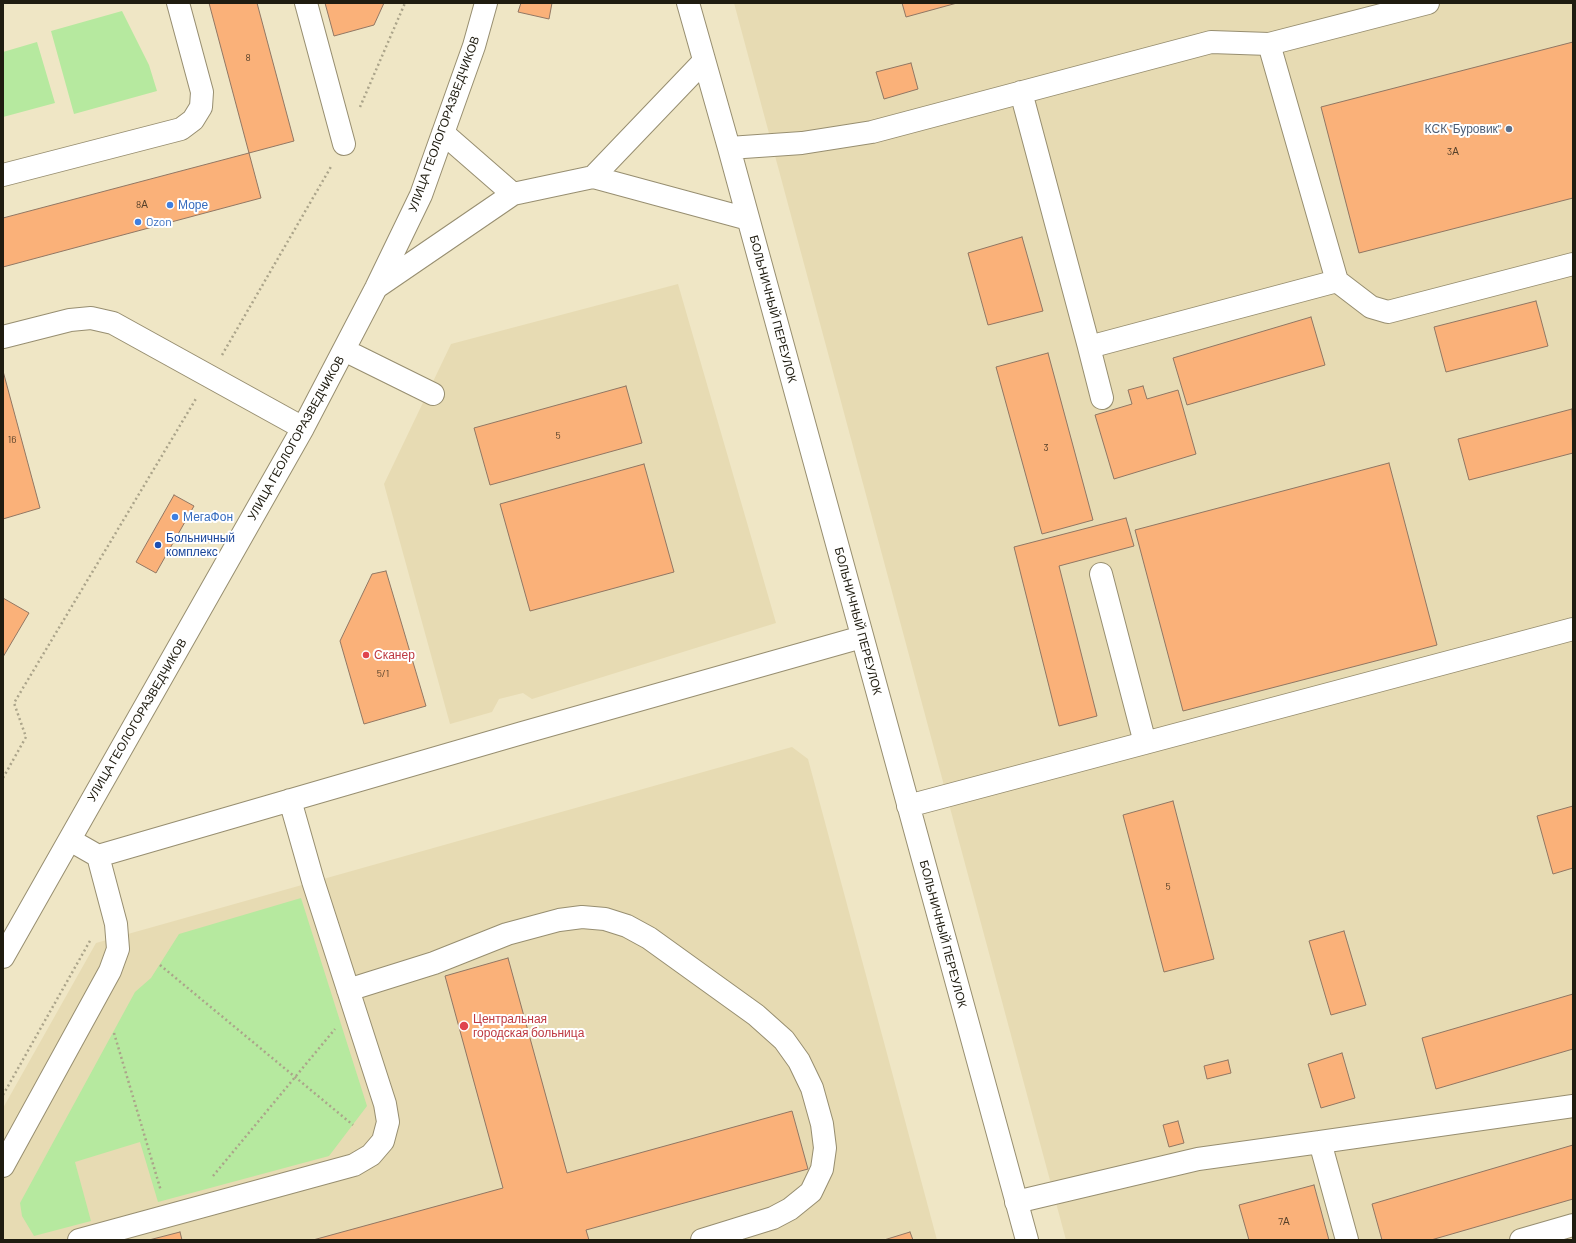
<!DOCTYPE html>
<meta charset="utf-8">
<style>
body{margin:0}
#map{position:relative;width:1576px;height:1243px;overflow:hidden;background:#efe6c5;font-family:Barlow,sans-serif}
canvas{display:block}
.frame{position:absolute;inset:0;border:4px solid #1f1c10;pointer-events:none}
</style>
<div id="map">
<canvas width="1576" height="1243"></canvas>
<div class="frame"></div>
</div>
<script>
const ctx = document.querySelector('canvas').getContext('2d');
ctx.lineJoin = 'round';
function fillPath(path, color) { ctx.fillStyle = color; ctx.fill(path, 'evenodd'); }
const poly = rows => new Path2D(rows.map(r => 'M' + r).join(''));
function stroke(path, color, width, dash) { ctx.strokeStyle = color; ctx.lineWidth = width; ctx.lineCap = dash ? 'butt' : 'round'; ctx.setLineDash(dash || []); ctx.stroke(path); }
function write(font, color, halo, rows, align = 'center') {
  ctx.font = font + ' Barlow,sans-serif'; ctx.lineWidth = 4; ctx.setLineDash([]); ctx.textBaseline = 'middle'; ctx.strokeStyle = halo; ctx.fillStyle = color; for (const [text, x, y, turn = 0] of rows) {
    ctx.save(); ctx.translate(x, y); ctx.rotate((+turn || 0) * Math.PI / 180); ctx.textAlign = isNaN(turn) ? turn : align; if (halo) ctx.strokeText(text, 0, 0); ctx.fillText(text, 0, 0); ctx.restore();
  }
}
const built = poly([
 [734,3,1573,3,1573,1240,1066,1240],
 [678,284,776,623,532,699,523,693,499,699,492,712,450,724,384,484,451,344],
 [792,747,808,759,937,1240,3,1240,3,1108,96,943]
]);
const green = poly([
 [122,11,149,65,157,91,74,114,51,31],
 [37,42,55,103,3,117,3,52],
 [301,898,367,1106,329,1156,158,1202,140,1142,75,1162,91,1221,34,1236,22,1216,20,1203,135,992,151,978,179,934]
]);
const building = poly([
 [209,3,257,3,294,141,249,153,209,3],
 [325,3,384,3,374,25,334,36,325,3],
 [521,3,552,3,549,19,518,12,521,3],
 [902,3,957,3,906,17,902,3],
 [1573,42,1573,198,1359,253,1321,107,1573,42],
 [911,63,918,89,884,99,876,72,911,63],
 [249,153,261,198,3,267,3,218,249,153],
 [1022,237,1043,311,988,325,968,253,1022,237],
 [1536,301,1548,346,1446,372,1434,327,1536,301],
 [1311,317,1325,365,1187,405,1173,358,1311,317],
 [1048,353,1093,520,1042,534,996,367,1048,353],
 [3,371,40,508,3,519,3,371],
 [626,386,642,443,490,485,474,428,626,386],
 [1143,386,1147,399,1178,390,1196,454,1114,479,1095,415,1132,404,1128,390,1143,386],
 [1572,409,1573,453,1469,480,1458,439,1572,409],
 [1389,463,1437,645,1183,711,1135,530,1389,463],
 [644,464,674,572,530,611,500,504,644,464],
 [174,495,194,506,156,573,136,562,174,495],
 [1126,518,1134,546,1059,566,1097,716,1059,726,1014,547,1126,518],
 [386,571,426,706,364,724,340,641,372,574,386,571],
 [3,598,29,613,3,657,3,598],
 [1173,801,1214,959,1164,972,1123,815,1173,801],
 [1573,806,1573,868,1553,874,1537,816,1573,806],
 [1344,931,1366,1005,1331,1015,1309,941,1344,931],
 [508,958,567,1173,792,1111,808,1169,586,1230,589,1240,313,1240,503,1188,445,976,508,958],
 [1573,994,1573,1049,1436,1089,1422,1038,1573,994],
 [1342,1053,1355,1098,1321,1108,1308,1064,1342,1053],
 [1228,1060,1231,1073,1207,1079,1204,1066,1228,1060],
 [1178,1121,1184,1143,1169,1147,1163,1125,1178,1121],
 [1573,1145,1573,1199,1431,1240,1382,1240,1372,1204,1573,1145],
 [1314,1185,1329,1240,1249,1240,1239,1205,1314,1185],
 [180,1232,182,1240,149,1240,180,1232],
 [910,1232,913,1240,884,1240,910,1232]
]);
const path = poly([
 [360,107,405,3],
 [222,355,332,165],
 [3,778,26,737,14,703,197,397],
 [160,965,353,1125],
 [114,1033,161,1191],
 [3,1095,91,939],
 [213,1176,335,1029]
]);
const minor = poly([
 [306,3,344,144],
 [688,3,729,148,1027,1240],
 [1269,44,1428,3],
 [1021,92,1089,347,1337,281],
 [443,133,513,194],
 [729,148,802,143,872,132,1211,42,1269,44,1337,281,1371,307,1388,312,1573,264],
 [3,175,181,129,193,120,201,107,202,92,178,3],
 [593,177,704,61],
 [377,287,513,194,593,177,748,219],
 [3,337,70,320,91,318,113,323,303,428],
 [1089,347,1102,398],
 [344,350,433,394],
 [1101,574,1145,743],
 [908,806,1573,629],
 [70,840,98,856,522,733,862,637],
 [3,957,303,428,376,288,421,195,474,46,486,3],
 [348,990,434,963,507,934,559,920,582,917,605,919,627,926,649,938,756,1015,784,1040,799,1061,812,1088,822,1124,825,1148,822,1169,811,1192,790,1209,773,1218,702,1240],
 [1320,1142,1573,1106],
 [3,1166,110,971,118,949,116,924,98,856],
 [1016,1202,1198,1159,1320,1142,1347,1240],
 [79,1240,354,1165,371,1155,383,1141,388,1122,385,1104,313,881,290,800],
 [1521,1240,1573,1225]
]);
const markers = [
 [1509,129,4,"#5c6f8a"],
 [170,205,4,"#3f7fe0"],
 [138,222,4,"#3f7fe0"],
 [175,517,4,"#3f7fe0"],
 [158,545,4,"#1a4fb4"],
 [366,655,4,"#e0444e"],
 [464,1026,5,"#e0444e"]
];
const numberNames = [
 ["8",248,58],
 ["3А",1453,152],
 ["8А",142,205],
 ["5",558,436],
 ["16",12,440],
 ["3",1046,448],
 ["5/1",383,674],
 ["5",1168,887],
 ["7А",1284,1222]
];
const streetNames = [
 ["УЛИЦА ГЕОЛОГОРАЗВЕДЧИКОВ",444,124,-70],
 ["БОЛЬНИЧНЫЙ ПЕРЕУЛОК",773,309,75],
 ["УЛИЦА ГЕОЛОГОРАЗВЕДЧИКОВ",296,438,-61],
 ["БОЛЬНИЧНЫЙ ПЕРЕУЛОК",858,621,75],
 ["УЛИЦА ГЕОЛОГОРАЗВЕДЧИКОВ",137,720,-60],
 ["БОЛЬНИЧНЫЙ ПЕРЕУЛОК",943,934,75]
];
const serviceNames = [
 ["КСК \"Буровик\"",1501,129]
];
const shopNames = [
 ["Море",178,205],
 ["Ozon",146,222],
 ["МегаФон",183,517]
];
const transitNames = [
 ["Больничный",166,538],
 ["комплекс",166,552]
];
const healthNames = [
 ["Сканер",374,655],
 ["Центральная",473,1019],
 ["городская больница",473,1033]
];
fillPath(built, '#e7dbb3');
fillPath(green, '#b6e99f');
fillPath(building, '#fab179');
stroke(building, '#917763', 1);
stroke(minor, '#978e70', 24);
stroke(path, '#aba48a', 2.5, [2, 3]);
stroke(minor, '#fff', 22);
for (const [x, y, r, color] of markers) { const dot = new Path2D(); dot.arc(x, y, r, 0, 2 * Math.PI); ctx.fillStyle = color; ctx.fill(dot); stroke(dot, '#fff', 1.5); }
write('10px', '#56412a', null, numberNames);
write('12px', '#1f1c10', '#fff', streetNames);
write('12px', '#4e5e75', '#fff', serviceNames, 'right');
write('12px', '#366cbe', '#fff', shopNames, 'left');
write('12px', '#164399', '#fff', transitNames, 'left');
write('12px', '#be3a42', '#fff', healthNames, 'left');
</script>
